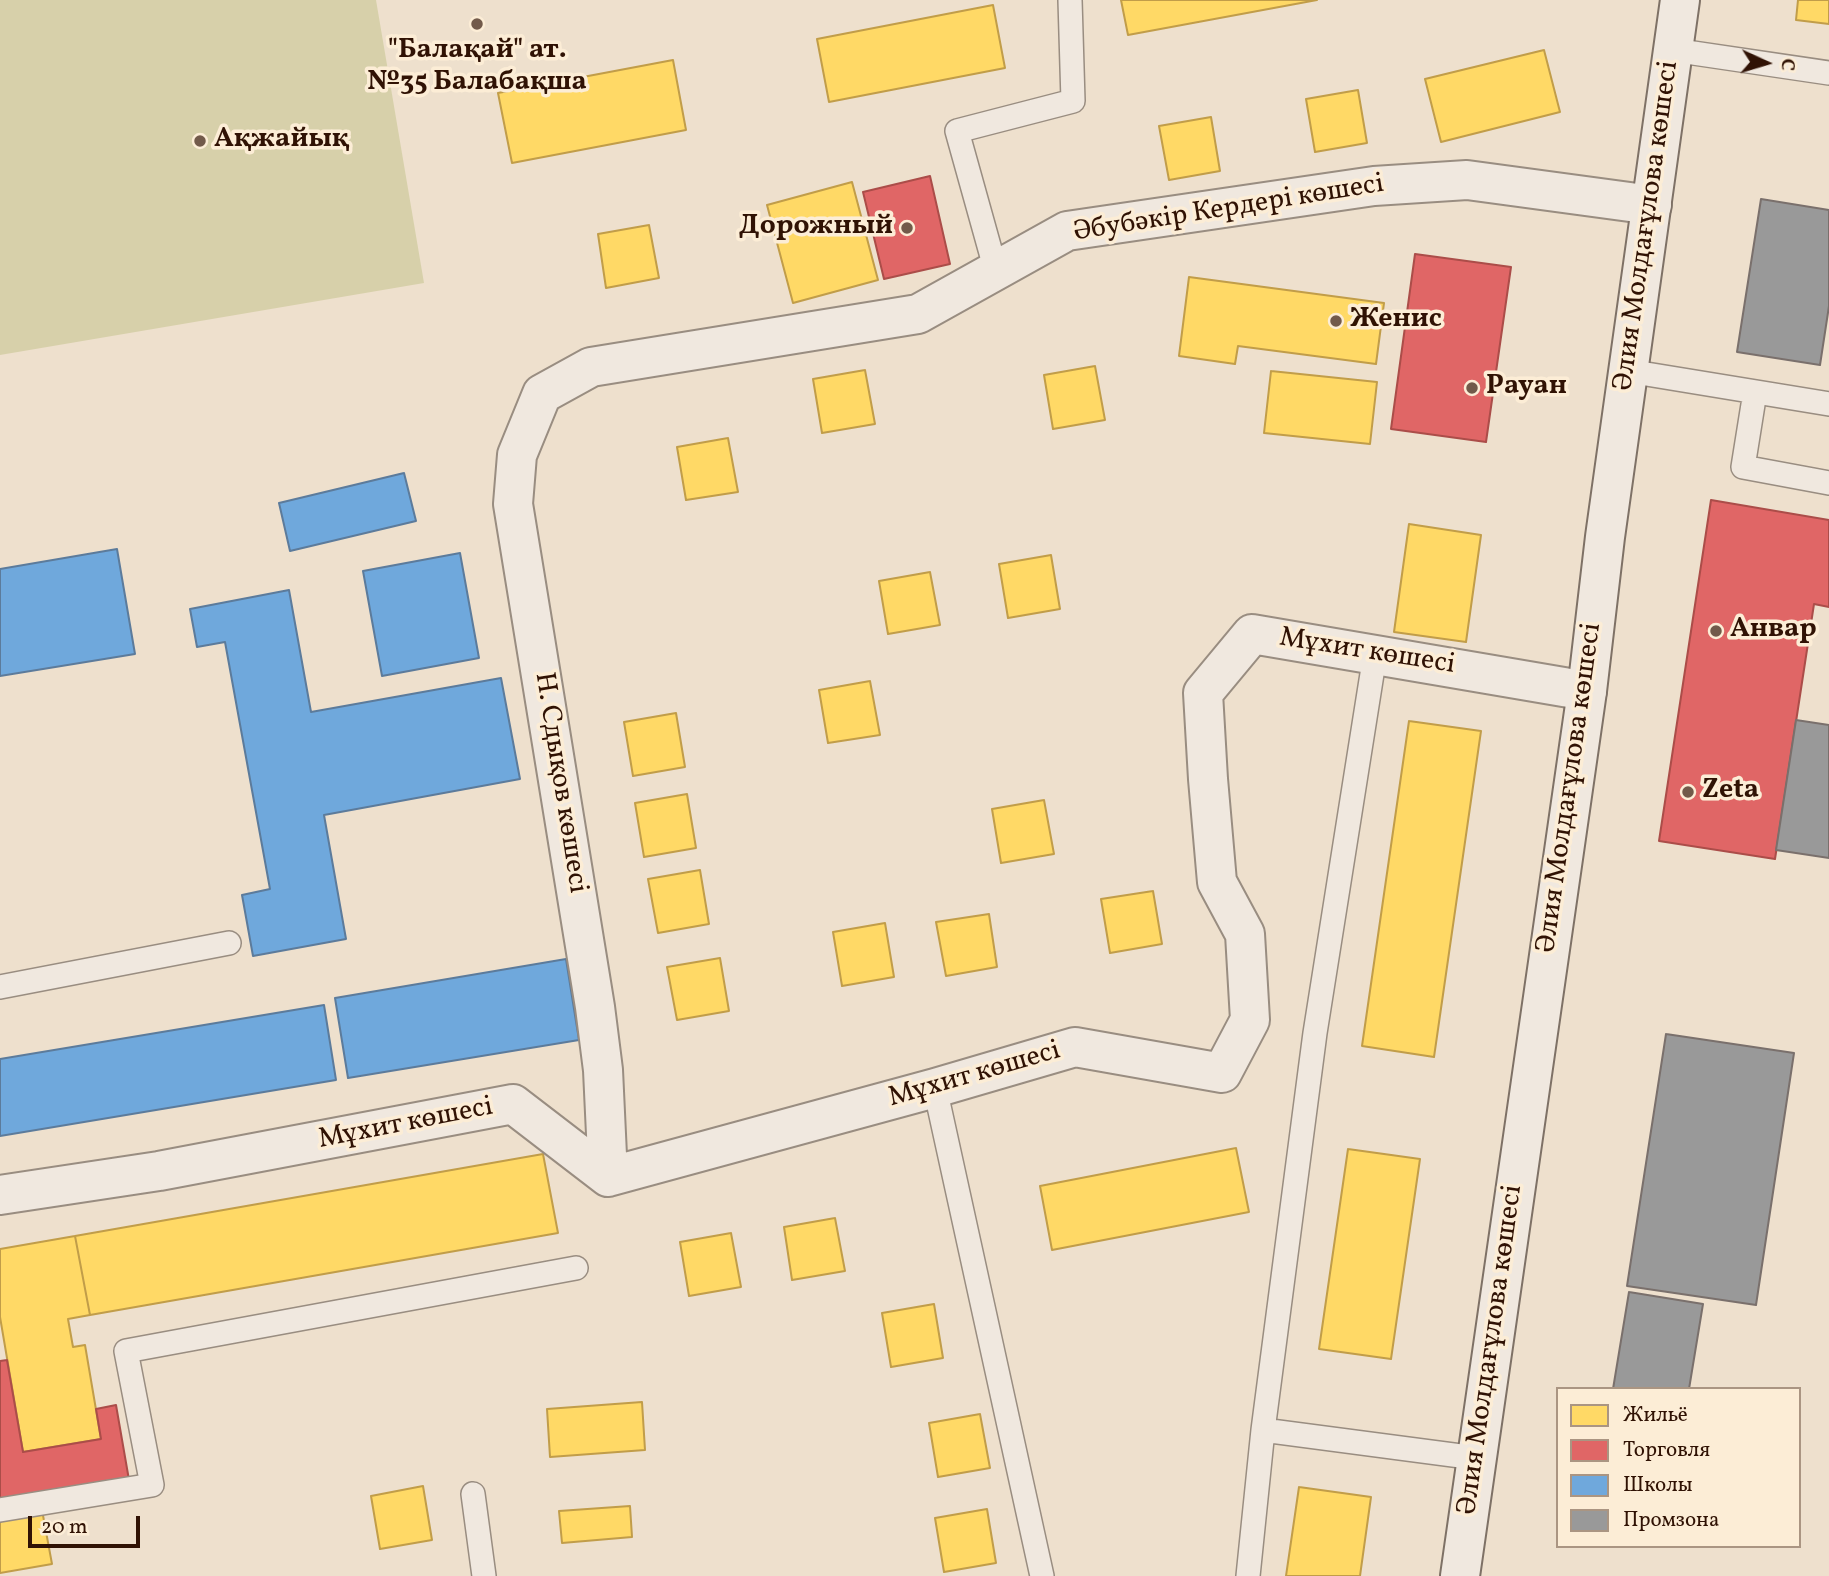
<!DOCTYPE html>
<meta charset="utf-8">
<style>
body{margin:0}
#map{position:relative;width:1829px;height:1576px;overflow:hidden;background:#eee0cd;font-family:Vollkorn,serif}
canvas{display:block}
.legend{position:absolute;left:1556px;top:1387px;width:245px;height:161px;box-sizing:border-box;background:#fcedd6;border:2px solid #aa9582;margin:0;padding:9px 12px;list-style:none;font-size:21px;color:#301204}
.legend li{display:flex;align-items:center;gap:14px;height:35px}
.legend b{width:35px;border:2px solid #aa9582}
.north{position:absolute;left:1731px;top:28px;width:70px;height:70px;-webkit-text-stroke:5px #fcedd6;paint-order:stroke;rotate:94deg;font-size:19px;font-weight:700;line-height:28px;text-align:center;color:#301204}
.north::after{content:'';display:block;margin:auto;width:24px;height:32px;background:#301204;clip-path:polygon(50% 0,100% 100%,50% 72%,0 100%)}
.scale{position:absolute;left:28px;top:1516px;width:112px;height:32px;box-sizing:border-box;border:4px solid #301204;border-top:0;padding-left:9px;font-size:21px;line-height:24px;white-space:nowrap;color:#301204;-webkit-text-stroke:5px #fcedd6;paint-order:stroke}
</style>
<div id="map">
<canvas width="1829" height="1576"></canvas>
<ul class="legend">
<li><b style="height:19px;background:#ffd966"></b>Жильё</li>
<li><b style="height:19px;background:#e06666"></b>Торговля</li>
<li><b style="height:19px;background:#6fa8dc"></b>Школы</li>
<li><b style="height:19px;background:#999"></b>Промзона</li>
</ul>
<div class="north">С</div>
<div class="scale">20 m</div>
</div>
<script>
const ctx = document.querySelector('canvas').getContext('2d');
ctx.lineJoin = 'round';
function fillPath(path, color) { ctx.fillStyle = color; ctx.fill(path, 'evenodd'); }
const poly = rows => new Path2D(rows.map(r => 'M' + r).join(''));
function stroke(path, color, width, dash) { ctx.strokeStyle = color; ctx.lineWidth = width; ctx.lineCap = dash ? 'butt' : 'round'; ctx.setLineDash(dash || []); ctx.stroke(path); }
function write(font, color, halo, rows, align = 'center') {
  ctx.font = font + ' Vollkorn,serif'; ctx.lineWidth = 7; ctx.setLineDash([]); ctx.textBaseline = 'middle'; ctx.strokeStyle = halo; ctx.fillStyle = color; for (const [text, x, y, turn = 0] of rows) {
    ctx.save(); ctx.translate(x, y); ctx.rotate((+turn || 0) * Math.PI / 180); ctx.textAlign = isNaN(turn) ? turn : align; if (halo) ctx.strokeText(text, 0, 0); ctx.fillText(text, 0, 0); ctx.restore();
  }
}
const green = poly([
 [0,0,376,0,424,283,0,355]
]);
const homes = poly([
 [1121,0,1317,0,1128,35,1121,0],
 [1798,0,1829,0,1829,24,1796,20,1798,0],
 [993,5,1005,68,829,102,817,39,993,5],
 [1544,50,1560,112,1441,142,1425,79,1544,50],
 [673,60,686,130,512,163,498,93,673,60],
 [1358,90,1367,143,1315,152,1306,99,1358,90],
 [1211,117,1220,171,1169,180,1159,126,1211,117],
 [852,182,878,280,793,303,767,205,852,182],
 [649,225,659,278,606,288,598,234,649,225],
 [1189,277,1384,303,1376,364,1238,346,1235,364,1179,356,1189,277],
 [1095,366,1105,420,1053,429,1044,375,1095,366],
 [865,370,875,424,822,433,813,379,865,370],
 [1271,371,1377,382,1370,444,1264,433,1271,371],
 [728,438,738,492,686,500,677,447,728,438],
 [1409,524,1481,535,1466,642,1394,632,1409,524],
 [1051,555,1060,609,1008,618,999,564,1051,555],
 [930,572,940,625,888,634,879,581,930,572],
 [870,681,880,735,828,743,819,690,870,681],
 [676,713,685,767,633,776,624,722,676,713],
 [1409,721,1481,731,1434,1057,1362,1046,1409,721],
 [687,794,696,848,644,857,635,803,687,794],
 [1044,800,1054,854,1001,863,992,809,1044,800],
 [700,870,709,924,658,933,648,879,700,870],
 [1153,891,1162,944,1110,953,1101,899,1153,891],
 [989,914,997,967,946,976,936,922,989,914],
 [885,923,894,977,842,986,833,932,885,923],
 [720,958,729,1011,677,1020,667,967,720,958],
 [1236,1148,1249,1212,1052,1250,1040,1186,1236,1148],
 [1348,1149,1420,1159,1391,1359,1319,1349,1348,1149],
 [543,1154,558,1233,90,1315,75,1236,543,1154],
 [835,1218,845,1271,792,1280,784,1227,835,1218],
 [731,1233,741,1287,689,1296,680,1242,731,1233],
 [75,1236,90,1315,68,1319,73,1347,85,1345,101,1439,23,1452,0,1317,0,1249,75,1236],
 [934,1304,943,1358,891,1367,882,1313,934,1304],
 [642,1402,645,1450,550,1457,547,1409,642,1402],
 [980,1414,990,1468,938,1477,929,1423,980,1414],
 [423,1486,432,1540,380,1549,371,1496,423,1486],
 [1299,1487,1371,1497,1360,1576,1286,1576,1299,1487],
 [630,1506,632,1537,562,1543,559,1511,630,1506],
 [987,1509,996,1563,944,1572,935,1518,987,1509],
 [42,1510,52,1564,0,1573,0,1518,42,1510]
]);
const shops = poly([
 [930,176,950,264,884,279,863,192,930,176],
 [1415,254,1511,267,1486,442,1391,429,1415,254],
 [1711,500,1829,520,1829,607,1814,604,1775,859,1659,841,1711,500],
 [7,1360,23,1452,101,1439,96,1409,116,1405,129,1480,0,1502,0,1361,7,1360]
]);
const schools = poly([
 [404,473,416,521,290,551,279,503,404,473],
 [117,549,135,654,0,676,0,569,117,549],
 [460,553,479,658,382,676,363,571,460,553],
 [289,590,311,712,501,678,520,779,324,815,346,939,253,956,242,895,270,889,225,642,197,647,190,609,289,590],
 [566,959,579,1040,348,1078,335,998,566,959],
 [324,1005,336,1080,0,1136,0,1059,324,1005]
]);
const industry = poly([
 [1761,199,1829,210,1829,306,1820,365,1737,352,1761,199],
 [1796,720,1829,725,1829,858,1776,850,1796,720],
 [1666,1034,1794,1053,1756,1305,1627,1286,1666,1034],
 [1629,1292,1703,1304,1689,1389,1613,1389,1629,1292]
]);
const service = poly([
 [1673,50,1829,73],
 [996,271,957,131,1073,101,1070,0],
 [1628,371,1829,404],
 [1755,392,1743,467,1829,483],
 [1375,655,1315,1033,1263,1430,1476,1458],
 [0,987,229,943],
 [935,1088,1042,1576],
 [473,1494,484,1576],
 [0,1510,152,1485,126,1351,576,1268],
 [1248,1576,1263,1430]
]);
const minor = poly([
 [608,1177,603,1070,595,1007,513,504,517,455,542,394,591,367,918,314,1067,231,1374,186,1467,180,1652,205],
 [0,1195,159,1171,513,1104,608,1177,935,1088,1075,1047,1222,1073,1250,1020,1245,934,1217,882,1208,779,1203,693,1252,634,1587,691]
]);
const secondary = poly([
 [1460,1576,1587,691,1605,537,1680,0]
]);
const markers = [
 [477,24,7,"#725a4a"],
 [200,141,7,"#725a4a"],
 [907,228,7,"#725a4a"],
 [1336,321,7,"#725a4a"],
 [1472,388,7,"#725a4a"],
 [1716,631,7,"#725a4a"],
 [1688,792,7,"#725a4a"]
];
const poiNames = [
 ["\"Балақай\" ат.",477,52,"center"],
 ["№35 Балабақша",477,84,"center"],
 ["Ақжайық",214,141],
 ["Дорожный",893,228,"right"],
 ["Женис",1350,321],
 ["Рауан",1486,388],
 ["Анвар",1730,631],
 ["Zeta",1702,792]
];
const streetNames = [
 ["Әбубәкір Кердері көшесі",1229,210,-9],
 ["Әлия Молдағұлова көшесі",1648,226,-82],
 ["Мұхит көшесі",1367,653,9],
 ["Н. Сдықов көшесі",559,783,81],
 ["Әлия Молдағұлова көшесі",1571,788,-82],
 ["Мұхит көшесі",975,1076,-16],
 ["Мұхит көшесі",406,1125,-11],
 ["Әлия Молдағұлова көшесі",1492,1350,-82]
];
fillPath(green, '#d7d0aa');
fillPath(homes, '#ffd966');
stroke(homes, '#c19d49', 2);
fillPath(shops, '#e06666');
stroke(shops, '#ab4d49', 2);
fillPath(schools, '#6fa8dc');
stroke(schools, '#5c7b9b', 2);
fillPath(industry, '#999');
stroke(industry, '#7a706c', 2);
stroke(service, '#998d81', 26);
stroke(minor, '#998d81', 42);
stroke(secondary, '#7e7166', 42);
stroke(service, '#f0e8df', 23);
stroke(minor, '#f0e8df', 38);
stroke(secondary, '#f0e8df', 38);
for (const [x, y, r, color] of markers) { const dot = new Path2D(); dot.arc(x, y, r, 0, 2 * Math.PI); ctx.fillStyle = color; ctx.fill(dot); stroke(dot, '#fcedd6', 2.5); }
write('bold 28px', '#301204', '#fcedd6', poiNames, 'left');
write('28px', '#301204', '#fcedd6', streetNames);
</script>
